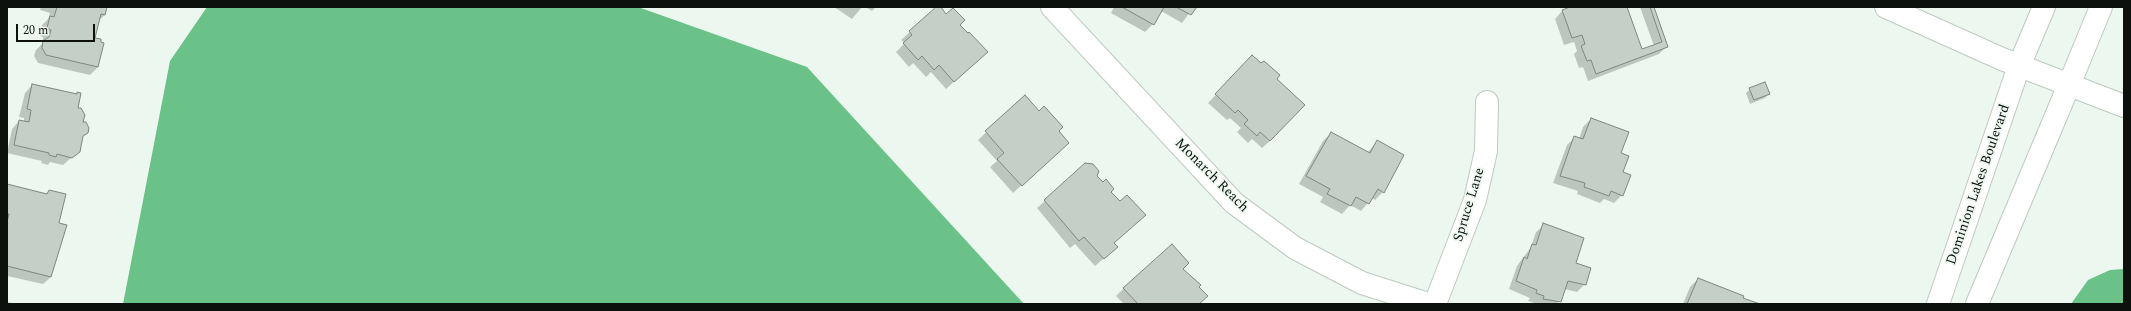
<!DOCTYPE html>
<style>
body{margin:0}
#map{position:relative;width:2131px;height:311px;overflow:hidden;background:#ecf8ef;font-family:Spectral,serif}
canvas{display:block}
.frame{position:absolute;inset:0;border:8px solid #0d110e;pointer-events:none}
.scale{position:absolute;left:16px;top:24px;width:79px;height:18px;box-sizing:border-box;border:2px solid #0d110e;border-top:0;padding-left:5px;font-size:12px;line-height:14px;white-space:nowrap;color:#0d110e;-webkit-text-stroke:3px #ecf8ef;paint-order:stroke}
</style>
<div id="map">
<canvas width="2131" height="311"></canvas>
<div class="frame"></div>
<div class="scale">20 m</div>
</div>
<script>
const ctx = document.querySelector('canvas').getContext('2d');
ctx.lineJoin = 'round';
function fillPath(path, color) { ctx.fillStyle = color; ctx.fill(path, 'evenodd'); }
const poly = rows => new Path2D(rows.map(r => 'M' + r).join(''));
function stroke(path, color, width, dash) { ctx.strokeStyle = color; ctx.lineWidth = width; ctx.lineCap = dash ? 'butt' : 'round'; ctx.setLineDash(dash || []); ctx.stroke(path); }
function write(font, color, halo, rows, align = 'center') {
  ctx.font = font + ' Spectral,serif'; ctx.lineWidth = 3.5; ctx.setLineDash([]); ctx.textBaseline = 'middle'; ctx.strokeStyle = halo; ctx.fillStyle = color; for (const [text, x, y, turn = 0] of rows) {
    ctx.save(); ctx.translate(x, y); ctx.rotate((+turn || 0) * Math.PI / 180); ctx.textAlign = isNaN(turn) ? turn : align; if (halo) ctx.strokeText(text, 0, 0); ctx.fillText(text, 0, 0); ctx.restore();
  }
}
const water = poly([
 [207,7,638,7,807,67,1024,304,123,304,170,61],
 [2124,269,2124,304,2071,304,2088,280,2110,270]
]);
const shadow = poly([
 [41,7,106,7,105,15,98,21,94,38,98,67,90,75,38,63,34,56,36,50,42,44,43,37,40,36,42,25,48,19,50,13,40,10],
 [834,7,862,7,852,19],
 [865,7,876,7,872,11],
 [937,7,959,25,978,60,946,89,931,72,926,77,913,63,909,67,896,52,905,43,901,40],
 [1114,7,1194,7,1182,23,1163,12,1160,13,1153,24,1145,32,1111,13],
 [1573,7,1627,7,1641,51,1654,46,1640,7,1652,7,1667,46,1659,54,1588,81,1583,67,1579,68,1574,54,1577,51,1574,42,1564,45,1555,19,1562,11],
 [1245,64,1261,65,1275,79,1270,141,1262,148,1252,139,1248,143,1237,132,1241,128,1230,118,1227,120,1208,103],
 [32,85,77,109,87,133,82,137,79,151,63,165,50,162,48,165,41,163,42,161,7,153,12,129,19,121,24,122,24,118,19,117,25,93],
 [1750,89,1769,94,1765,98,1750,104,1746,93],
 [1025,96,1057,131,1060,151,1013,193,990,167,997,161,978,140],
 [1591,119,1620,154,1622,195,1614,203,1604,199,1600,203,1577,194,1578,191,1553,183,1567,145,1575,137,1579,139,1583,127],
 [1331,133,1367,153,1377,142,1383,192,1375,200,1372,198,1361,211,1350,205,1342,214,1320,202,1323,197,1299,184,1323,141],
 [1096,176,1136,223,1113,244,1109,254,1095,266,1075,244,1070,248,1037,208,1045,201],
 [7,185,45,195,49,191,58,224,66,226,51,277,43,284,7,276],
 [1544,225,1574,263,1585,284,1577,292,1564,289,1557,304,1537,304,1528,301,1530,298,1509,289,1517,266,1531,247,1536,232],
 [1182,269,1198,287,1199,304,1124,304,1116,296,1124,288],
 [1698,279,1757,304,1683,304,1690,287],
 [7,302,16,304,7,304]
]);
const building = poly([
 [57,7,107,7,105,15,101,14,95,38,101,39,101,42,104,43,98,67,46,55,42,48,43,41,49,37,51,30,47,28,50,16,54,17,57,7],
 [936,7,941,7,946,14,953,8,965,20,960,25,968,33,969,32,988,52,954,82,939,65,934,70,922,56,918,60,903,43,912,35,909,31,936,7],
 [1122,7,1164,7,1154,25,1122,7],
 [1176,7,1197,7,1191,15,1176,7],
 [1570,7,1627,7,1642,49,1662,42,1650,7,1654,7,1668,47,1596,74,1591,60,1587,61,1581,46,1585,44,1582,35,1572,38,1562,10,1570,7],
 [1252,55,1261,63,1264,61,1280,75,1277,79,1305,105,1270,141,1260,132,1257,136,1244,124,1248,120,1238,110,1235,113,1215,94,1252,55],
 [1765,82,1770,94,1754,100,1749,88,1765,82],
 [32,84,77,94,77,92,81,93,78,108,81,108,85,115,83,122,86,122,89,128,88,133,83,136,80,152,72,158,57,154,56,157,49,155,49,153,14,145,19,120,29,122,31,110,27,109,32,84],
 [1025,95,1039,111,1044,106,1063,127,1059,131,1069,143,1022,186,997,159,1004,153,985,131,1025,95],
 [1591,118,1629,132,1621,153,1629,156,1623,172,1631,175,1623,196,1611,191,1609,196,1584,187,1585,183,1560,176,1574,136,1583,139,1591,118],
 [1331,132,1370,153,1377,140,1404,155,1384,193,1378,189,1369,204,1356,197,1351,206,1327,194,1330,189,1306,176,1331,132],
 [1085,163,1093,164,1099,171,1097,176,1103,182,1106,179,1114,189,1111,192,1120,201,1127,195,1146,215,1114,243,1118,247,1104,259,1084,237,1079,241,1044,200,1085,163],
 [7,184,47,194,49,190,66,194,59,223,67,225,51,277,7,266,7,222,9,214,7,214,7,184],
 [1543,223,1584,238,1576,263,1591,268,1586,285,1568,281,1561,302,1543,299,1544,296,1536,293,1537,290,1516,281,1524,257,1527,259,1532,244,1536,245,1543,223],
 [1172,244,1189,263,1183,269,1201,285,1199,287,1208,296,1199,304,1138,304,1123,288,1172,244],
 [1698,278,1744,296,1743,298,1760,304,1687,304,1698,278]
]);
const minor = poly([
 [1052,7,1234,203,1295,248,1362,283,1428,304],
 [1435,304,1475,200,1486,151,1487,102],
 [1938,304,2019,66],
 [1977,304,2069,85]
]);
const secondary = poly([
 [2019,66,2044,7],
 [2069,85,2101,7]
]);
const motorway = poly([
 [1886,7,2002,59,2124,106]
]);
const streetNames = [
 ["Monarch Reach",1211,176,45],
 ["Dominion Lakes Boulevard",1979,185,-71],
 ["Spruce Lane",1470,205,-73]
];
fillPath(water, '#6ac288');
fillPath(shadow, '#0003');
fillPath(building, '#c4d0c7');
stroke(building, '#7c877f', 1);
stroke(minor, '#bec9c1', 24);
stroke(secondary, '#bec9c1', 24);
stroke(motorway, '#bec9c1', 24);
stroke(minor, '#fff', 22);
stroke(secondary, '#fff', 22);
stroke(motorway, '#fff', 22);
write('14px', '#0d110e', '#ecf8ef', streetNames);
</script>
